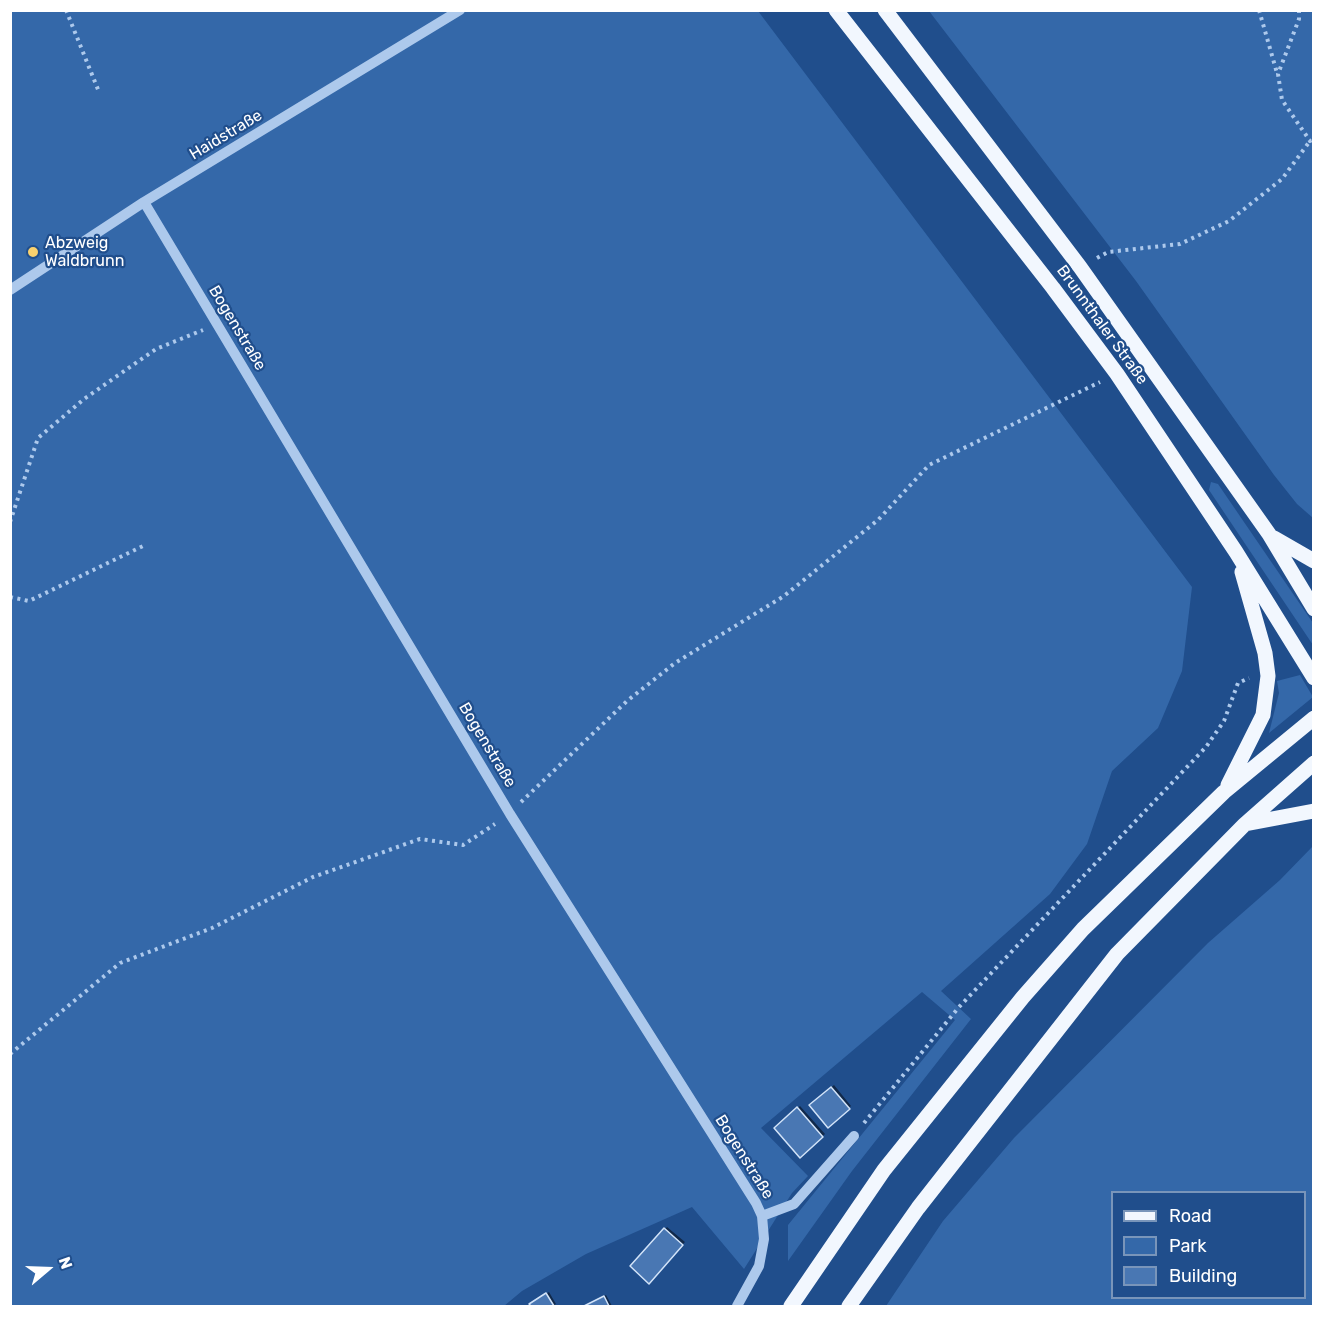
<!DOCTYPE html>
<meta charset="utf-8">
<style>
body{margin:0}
#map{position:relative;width:1324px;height:1317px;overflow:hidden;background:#204e8c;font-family:Rubik,sans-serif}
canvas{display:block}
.frame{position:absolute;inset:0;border:12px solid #fff;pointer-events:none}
.legend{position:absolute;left:1111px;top:1191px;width:195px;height:108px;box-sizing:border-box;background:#204e8c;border:2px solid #7995ba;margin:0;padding:8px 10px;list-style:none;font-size:18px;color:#fff}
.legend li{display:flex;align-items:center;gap:12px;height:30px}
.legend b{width:30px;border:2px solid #7995ba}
.north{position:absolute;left:18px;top:1239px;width:60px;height:60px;-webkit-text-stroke:4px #204e8c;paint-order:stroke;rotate:71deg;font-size:16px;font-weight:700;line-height:24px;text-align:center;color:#fff}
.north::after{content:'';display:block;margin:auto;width:21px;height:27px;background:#fff;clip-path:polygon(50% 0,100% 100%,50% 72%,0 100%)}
</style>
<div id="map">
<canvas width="1324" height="1317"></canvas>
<div class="frame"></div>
<ul class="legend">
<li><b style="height:8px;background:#f2f7fe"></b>Road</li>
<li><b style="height:16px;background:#3468a9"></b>Park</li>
<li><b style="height:16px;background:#4977b3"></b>Building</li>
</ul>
<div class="north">N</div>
</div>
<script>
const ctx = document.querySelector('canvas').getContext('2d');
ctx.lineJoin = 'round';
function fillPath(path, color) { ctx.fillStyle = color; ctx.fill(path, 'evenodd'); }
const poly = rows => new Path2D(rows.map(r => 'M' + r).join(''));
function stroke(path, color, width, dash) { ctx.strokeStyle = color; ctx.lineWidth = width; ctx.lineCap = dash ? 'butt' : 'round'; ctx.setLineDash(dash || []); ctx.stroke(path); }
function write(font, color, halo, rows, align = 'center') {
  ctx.font = font + ' Rubik,sans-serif'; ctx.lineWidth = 4.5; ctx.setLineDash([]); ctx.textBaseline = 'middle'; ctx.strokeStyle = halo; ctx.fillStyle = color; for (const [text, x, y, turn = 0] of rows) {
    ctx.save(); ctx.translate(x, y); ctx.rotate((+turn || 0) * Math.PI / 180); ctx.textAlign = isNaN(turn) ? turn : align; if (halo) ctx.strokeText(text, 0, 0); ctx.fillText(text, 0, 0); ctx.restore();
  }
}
const green = poly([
 [10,11,758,11,1192,587,1182,671,1158,728,1112,771,1087,844,1050,894,941,991,971,1019,852,1171,788,1261,788,1225,955,1020,922,992,761,1128,808,1176,792,1193,744,1269,692,1207,586,1254,522,1291,504,1306,11,1306],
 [929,11,1313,11,1313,518,1297,504,1274,475,1136,281],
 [1211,482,1218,484,1313,623,1313,645,1209,490],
 [1300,675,1313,697,1269,733,1279,693,1277,681],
 [1313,846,1313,1306,886,1306,943,1221,1014,1138,1208,943,1280,880],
 [1304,1192,1304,1298,1112,1298,1112,1192]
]);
const shadow = poly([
 [834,1085,851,1106,828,1126,811,1105],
 [800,1106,825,1134,800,1156,776,1128],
 [667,1227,685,1242,649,1281,632,1266],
 [549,1292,556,1304,553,1306,533,1306,534,1302],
 [606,1295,612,1306,584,1306]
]);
const building = poly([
 [831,1087,850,1109,828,1128,809,1105,831,1087],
 [797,1107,823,1137,800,1158,774,1128,797,1107],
 [664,1228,683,1245,649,1284,630,1266,664,1228],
 [546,1293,554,1306,531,1306,529,1304,546,1293],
 [604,1296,609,1306,584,1306,604,1296]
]);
const path = poly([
 [66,10,99,92],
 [1259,10,1277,73],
 [1299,10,1299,19,1278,74,1282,100,1310,141,1314,139],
 [1097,258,1108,252,1180,244,1229,221,1282,179,1310,141],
 [10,522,38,438,84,399,156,349,203,330],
 [10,597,29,601,143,546],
 [521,802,627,701,675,663,784,596,878,520,929,465,1100,382],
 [10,1054,120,963,212,928,313,877,420,839,463,845,495,824],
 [864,1123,959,1007,1206,747,1224,721,1238,683,1249,678]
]);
const minor = poly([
 [144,202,510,814,756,1203,762,1216,764,1239,759,1266,737,1306],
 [10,290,144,202,460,10],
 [762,1216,794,1204,854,1136]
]);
const major = poly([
 [836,10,1053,288,1117,374,1236,552,1314,678],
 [885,10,1080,267,1269,534,1314,609],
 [1274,538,1314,561],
 [1228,785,1263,715,1268,676,1265,653,1242,572],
 [1245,824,1314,811],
 [791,1306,884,1170,1023,997,1083,929,1224,792,1314,718],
 [849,1306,918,1208,1117,954,1245,824,1314,763]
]);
const markers = [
 [33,252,6,"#f9d16e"]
];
const streetNames = [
 ["Haidstraße",226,135,-31],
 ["Brunnthaler Straße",1102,325,54],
 ["Bogenstraße",237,328,59],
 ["Bogenstraße",487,745,59],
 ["Bogenstraße",744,1157,58]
];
const poiNames = [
 ["Abzweig",45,243],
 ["Waldbrunn",45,261]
];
fillPath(green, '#3468a9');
fillPath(shadow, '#0007');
fillPath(building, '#4977b3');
stroke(building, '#d2e3f8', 1.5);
stroke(path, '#adc9ec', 4, [3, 4.5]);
stroke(minor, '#adc9ec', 10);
stroke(major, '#f2f7fe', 15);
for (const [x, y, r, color] of markers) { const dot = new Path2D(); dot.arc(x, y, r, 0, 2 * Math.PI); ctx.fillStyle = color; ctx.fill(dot); stroke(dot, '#204e8c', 2); }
write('16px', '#fff', '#204e8c', streetNames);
write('16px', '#fff', '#204e8c', poiNames, 'left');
</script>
